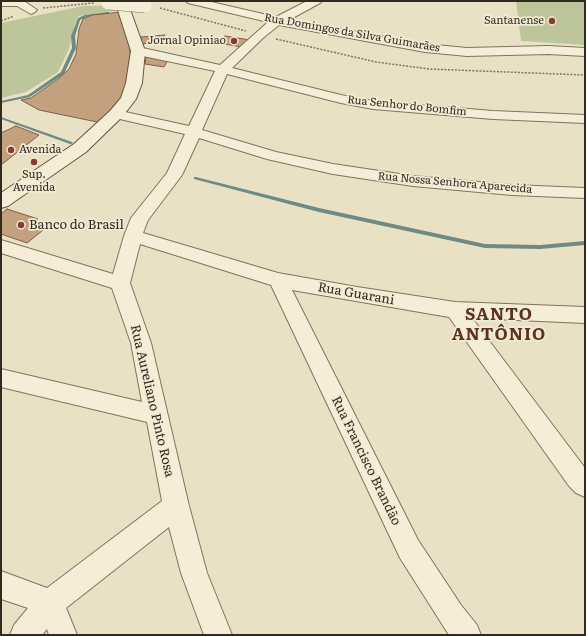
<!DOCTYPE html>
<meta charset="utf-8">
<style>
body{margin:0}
#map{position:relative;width:586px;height:636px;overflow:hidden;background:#e9e1c4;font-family:Literata,serif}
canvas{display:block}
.frame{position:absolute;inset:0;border:2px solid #332a1f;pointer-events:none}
</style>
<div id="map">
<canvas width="586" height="636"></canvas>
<div class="frame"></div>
</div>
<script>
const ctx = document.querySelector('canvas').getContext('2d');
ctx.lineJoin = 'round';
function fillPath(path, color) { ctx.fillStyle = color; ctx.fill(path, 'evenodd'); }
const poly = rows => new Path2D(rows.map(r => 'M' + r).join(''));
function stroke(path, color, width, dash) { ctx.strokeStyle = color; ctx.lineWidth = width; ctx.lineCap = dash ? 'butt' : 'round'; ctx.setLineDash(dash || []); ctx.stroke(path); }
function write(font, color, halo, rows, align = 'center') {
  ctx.font = font + ' Literata,serif'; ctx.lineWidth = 3.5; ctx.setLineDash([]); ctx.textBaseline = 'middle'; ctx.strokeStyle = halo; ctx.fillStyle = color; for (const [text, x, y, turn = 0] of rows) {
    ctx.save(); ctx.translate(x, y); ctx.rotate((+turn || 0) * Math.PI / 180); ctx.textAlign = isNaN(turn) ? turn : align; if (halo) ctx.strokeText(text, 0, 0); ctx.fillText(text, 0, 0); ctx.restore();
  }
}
const green = poly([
 [516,1,585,2,585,45,521,41],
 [119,5,119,10,78,16,74,27,69,49,58,72,26,92,1,98,1,23,83,6]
]);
const stream = poly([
 [108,12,109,12,109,14,86,17,80,20,75,36,76,48,64,74,30,97,1,103,1,101,28,95,61,72,72,48,71,36,78,18,85,15,108,12],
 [1,117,72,142,73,143,71,144,70,144,1,119,1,117],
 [194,177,196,177,319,208,485,244,540,245,585,241,585,245,540,249,485,248,319,212,194,179,194,177]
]);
const building = poly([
 [121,12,129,44,131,60,125,95,102,123,39,110,21,100,31,98,58,79,69,69,76,54,79,29,83,19,92,15,121,12],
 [165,35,159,41,142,44,141,37,165,35],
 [225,36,250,40,242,47,218,43,225,36],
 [146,57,168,60,164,67,145,64,146,57],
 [16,126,39,135,1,165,1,133,16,126],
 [7,209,38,219,33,223,47,227,27,243,1,234,1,214,7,209]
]);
const path = poly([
 [43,8,94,3],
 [160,8,246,31],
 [1,21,14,16],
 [276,39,376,62,429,69,585,75]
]);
const street = poly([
 [1,1,24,1,37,10,35,12,31,14,17,6,1,6,1,1],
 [186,1,207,1,276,17,307,1,322,1,320,3,289,20,425,44,467,48,548,46,585,48,585,56,548,54,467,56,425,52,279,25,263,38,232,68,341,95,373,101,493,111,585,115,585,123,493,119,373,109,341,103,227,74,202,130,276,152,333,164,413,176,512,185,585,188,585,198,512,195,413,186,333,174,267,159,199,138,182,175,148,220,143,233,278,273,357,287,455,302,585,307,585,323,472,318,585,468,585,497,576,493,569,486,449,317,292,290,418,540,461,605,477,625,481,635,449,635,400,558,271,285,140,244,130,283,151,343,189,506,207,573,232,635,204,635,181,573,169,527,66,608,77,635,49,635,47,629,42,635,10,635,14,625,28,608,1,599,1,571,47,588,162,501,147,422,1,387,1,369,142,402,131,343,112,288,1,253,1,240,113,274,124,236,131,218,167,173,185,134,111,117,109,114,111,111,116,110,189,126,215,71,138,55,133,54,132,51,133,48,138,47,220,65,268,22,188,3,186,1]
]);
const secondary = poly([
 [115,1,127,1,145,51,142,83,136,99,122,117,86,152,8,206,1,208,1,193,74,144,110,111,121,98,126,83,131,51,115,1]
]);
const streetBridge = poly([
 [108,3,145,6]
]);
const markers = [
 [552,21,4,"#8a3a33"],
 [234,41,4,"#8a3a33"],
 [11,150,4,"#8a3a33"],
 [34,162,4,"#8a3a33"],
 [21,225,4,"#8a3a33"]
];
const farPoinames = [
 ["Santanense",544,21],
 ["Jornal Opiniao",226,41],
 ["Avenida",19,150,"left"],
 ["Sup.",34,175,"center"],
 ["Avenida",34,188,"center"]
];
const farStreetnames = [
 ["Rua Domingos da Silva Guimarães",352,33,10],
 ["Rua Senhor do Bomfim",407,106,6],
 ["Rua Nossa Senhora Aparecida",455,183,5]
];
const poiNames = [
 ["Banco do Brasil",29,225]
];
const streetNames = [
 ["Rua Guarani",356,294,10],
 ["Rua Aureliano Pinto Rosa",152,401,77],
 ["Rua Francisco Brandão",366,461,64]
];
const districtNames = [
 ["SANTO",499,315],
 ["ANTÔNIO",499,335]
];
fillPath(green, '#bdc69a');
fillPath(stream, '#6e8a85');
fillPath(building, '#c3a07e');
stroke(building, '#7e6045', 1);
stroke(street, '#82735d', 2);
stroke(secondary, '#635540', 2);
stroke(path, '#82735d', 1.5, [2, 1.5]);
fillPath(street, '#f5eed7');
fillPath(secondary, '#f5eed7');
stroke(streetBridge, '#82735d', 14, []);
stroke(streetBridge, '#f5eed7', 13);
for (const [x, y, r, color] of markers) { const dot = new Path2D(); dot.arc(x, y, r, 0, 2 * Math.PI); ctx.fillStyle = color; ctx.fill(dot); stroke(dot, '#f1ebd3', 1.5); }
write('11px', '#332a1f', '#f1ebd3', farPoinames, 'right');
write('11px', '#332a1f', '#f1ebd3', farStreetnames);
write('13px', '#332a1f', '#f1ebd3', poiNames, 'left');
write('13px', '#332a1f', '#f1ebd3', streetNames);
ctx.letterSpacing = '1px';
write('bold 17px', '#5b3323', '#f1ebd3', districtNames);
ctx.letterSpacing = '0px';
</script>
